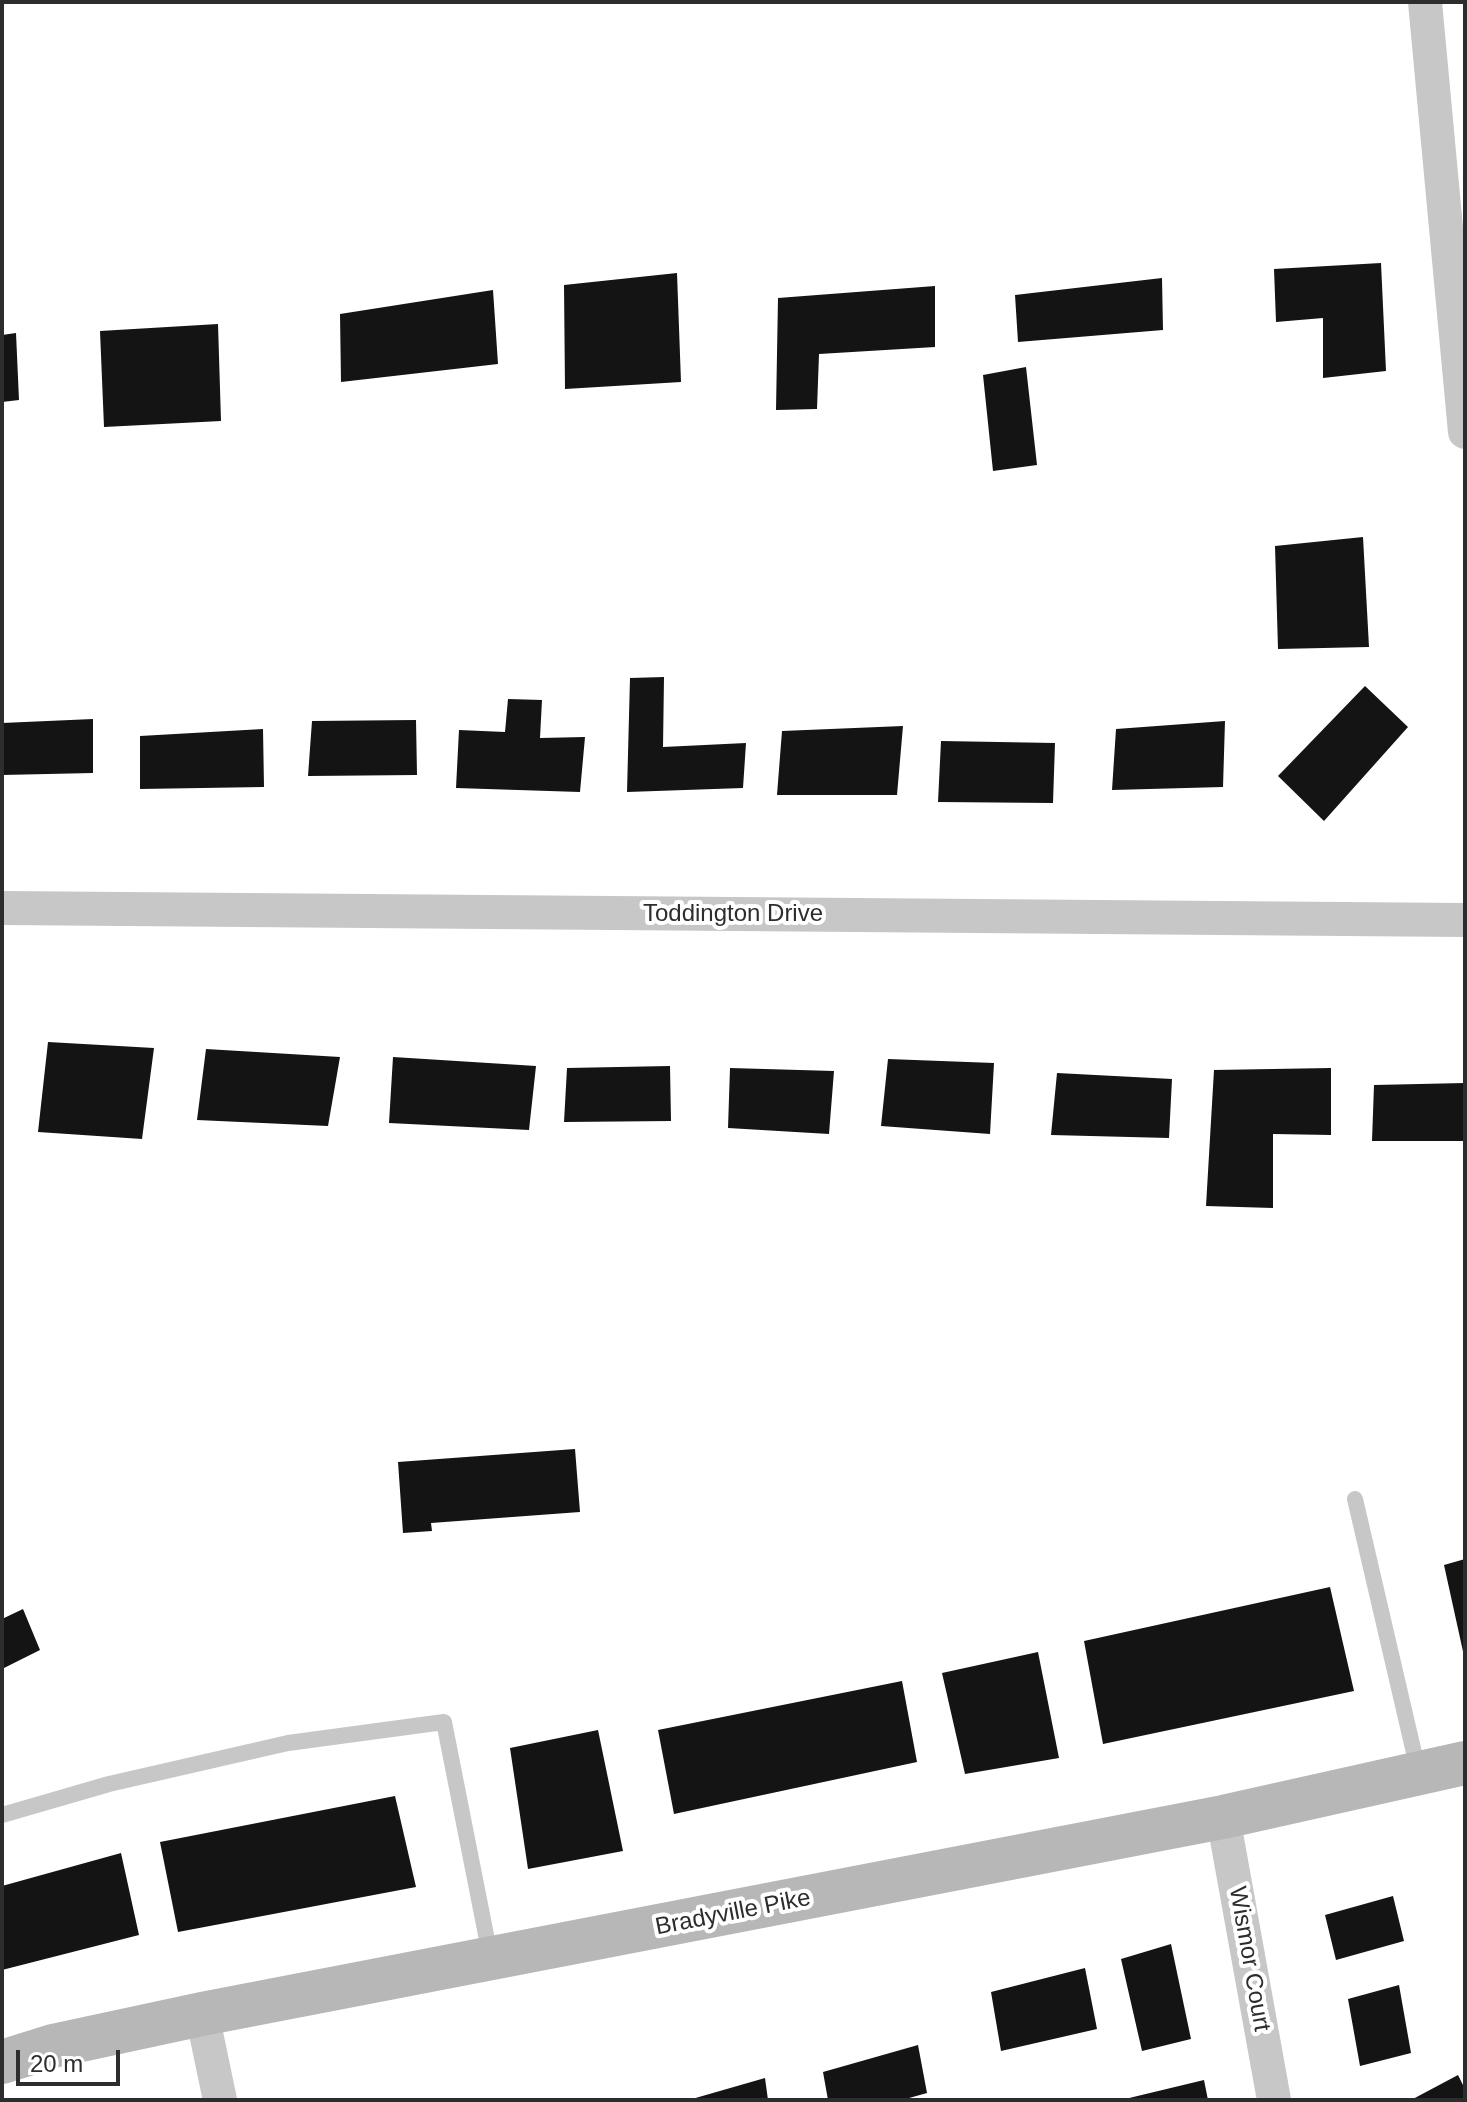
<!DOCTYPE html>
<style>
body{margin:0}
#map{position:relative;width:1467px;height:2102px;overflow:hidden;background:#fff;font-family:Helvetica,sans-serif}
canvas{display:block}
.frame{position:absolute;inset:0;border:4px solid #2d2d2d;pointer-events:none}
.scale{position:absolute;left:16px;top:2050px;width:104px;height:36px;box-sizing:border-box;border:4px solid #2d2d2d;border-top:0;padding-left:10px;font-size:24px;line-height:28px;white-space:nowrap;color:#2d2d2d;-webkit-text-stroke:6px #fff;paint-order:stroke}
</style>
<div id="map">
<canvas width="1467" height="2102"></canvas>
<div class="frame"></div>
<div class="scale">20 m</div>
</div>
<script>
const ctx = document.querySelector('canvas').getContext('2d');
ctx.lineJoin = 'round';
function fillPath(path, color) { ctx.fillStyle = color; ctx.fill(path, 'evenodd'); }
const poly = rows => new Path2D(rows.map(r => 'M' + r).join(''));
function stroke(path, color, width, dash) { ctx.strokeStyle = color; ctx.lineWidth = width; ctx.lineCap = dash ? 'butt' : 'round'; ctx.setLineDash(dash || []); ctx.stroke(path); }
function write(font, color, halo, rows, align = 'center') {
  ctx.font = font + ' Helvetica,sans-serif'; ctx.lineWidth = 8; ctx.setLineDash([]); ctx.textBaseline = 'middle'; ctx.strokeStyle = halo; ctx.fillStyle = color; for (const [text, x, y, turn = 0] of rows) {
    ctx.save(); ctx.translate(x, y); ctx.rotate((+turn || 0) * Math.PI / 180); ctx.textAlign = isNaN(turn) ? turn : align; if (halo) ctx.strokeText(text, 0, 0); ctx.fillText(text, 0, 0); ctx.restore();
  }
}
const building = poly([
 [1381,263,1386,371,1323,378,1323,318,1276,322,1274,269],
 [677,273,681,382,565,389,564,285],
 [1162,278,1163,330,1018,342,1015,295],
 [935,286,935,347,819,354,817,409,776,410,778,298],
 [493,290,498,364,341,382,340,314],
 [218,324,221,421,104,427,100,331],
 [16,333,19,400,2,402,2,335],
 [1026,367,1037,465,993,471,983,375],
 [1363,537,1369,647,1278,649,1275,546],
 [664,677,663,747,746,743,743,788,627,792,630,678],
 [1365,686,1408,727,1324,821,1278,776],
 [508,699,542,700,540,738,585,737,580,792,456,788,459,730,505,732],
 [93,719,93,773,2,775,2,723],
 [416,720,417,775,308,776,312,721],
 [1225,721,1223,787,1112,790,1116,729],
 [903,726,897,795,777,795,782,731],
 [263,729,264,787,140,789,140,736],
 [941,741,1055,743,1053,803,938,802],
 [48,1042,154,1048,142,1139,38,1132],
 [206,1049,340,1057,328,1126,197,1120],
 [393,1057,536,1066,529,1130,389,1123],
 [888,1059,994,1063,990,1134,881,1126],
 [670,1066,671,1121,564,1122,567,1068],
 [730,1068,834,1071,829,1134,728,1128],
 [1331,1068,1331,1135,1273,1134,1273,1208,1206,1206,1214,1070],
 [1057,1073,1172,1079,1169,1138,1051,1135],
 [1465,1083,1465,1141,1372,1141,1374,1085],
 [575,1449,580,1512,431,1523,432,1531,403,1533,398,1462],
 [1465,1559,1465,1656,1464,1656,1444,1565],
 [1330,1587,1354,1691,1103,1744,1084,1641],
 [23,1609,40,1650,2,1669,2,1619],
 [1038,1652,1059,1758,965,1774,942,1673],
 [902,1681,917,1762,674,1814,658,1730],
 [598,1730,623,1851,528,1869,510,1748],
 [395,1796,416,1887,178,1932,160,1842],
 [121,1853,139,1935,2,1970,2,1886],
 [1393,1896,1404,1941,1336,1960,1325,1915],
 [1171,1944,1191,2039,1142,2051,1121,1959],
 [1085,1968,1097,2029,1001,2051,991,1992],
 [1399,1985,1411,2053,1360,2066,1348,1999],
 [918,2045,927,2093,902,2100,828,2100,823,2072],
 [1458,2075,1465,2089,1465,2100,1411,2100],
 [765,2078,768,2100,692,2100,692,2099],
 [1204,2080,1208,2100,1126,2100,1125,2099]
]);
const service = poly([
 [1355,1499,1418,1770],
 [2,1815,109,1784,288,1743,444,1722,490,1955]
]);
const minor = poly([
 [1425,2,1465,432],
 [2,908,1465,920],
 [1223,1817,1274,2100],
 [202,2014,220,2100]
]);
const secondary = poly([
 [2,2062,53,2046,202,2014,1223,1817,1465,1763]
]);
const streetNames = [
 ["Toddington Drive",733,914],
 ["Bradyville Pike",733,1913,-11],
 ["Wismor Court",1249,1959,80]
];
fillPath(building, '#141414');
stroke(service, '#c7c7c7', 16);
stroke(minor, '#c7c7c7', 34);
stroke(secondary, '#b7b7b7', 44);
write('24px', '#2d2d2d', '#fff', streetNames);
</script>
